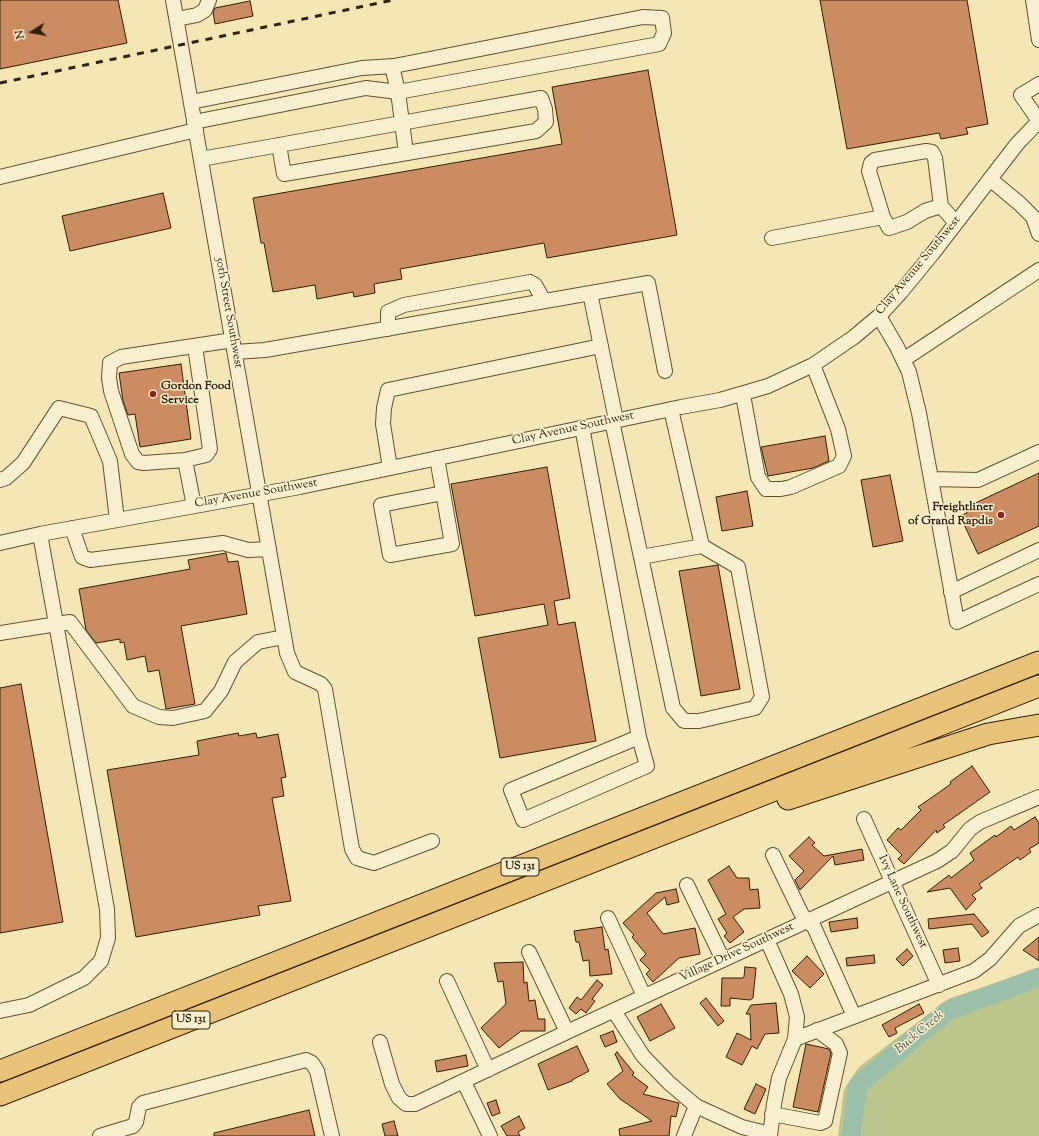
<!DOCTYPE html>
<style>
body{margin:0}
#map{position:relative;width:1039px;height:1136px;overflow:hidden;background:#f5e6b6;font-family:"Sorts Mill Goudy",serif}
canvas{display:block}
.north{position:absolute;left:12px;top:12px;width:40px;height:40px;-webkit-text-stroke:3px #f8efd0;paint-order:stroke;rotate:259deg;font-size:11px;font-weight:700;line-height:16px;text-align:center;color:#311f08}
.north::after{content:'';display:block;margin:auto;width:14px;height:18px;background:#311f08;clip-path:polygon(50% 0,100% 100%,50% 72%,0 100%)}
</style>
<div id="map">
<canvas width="1039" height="1136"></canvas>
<div class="north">N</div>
</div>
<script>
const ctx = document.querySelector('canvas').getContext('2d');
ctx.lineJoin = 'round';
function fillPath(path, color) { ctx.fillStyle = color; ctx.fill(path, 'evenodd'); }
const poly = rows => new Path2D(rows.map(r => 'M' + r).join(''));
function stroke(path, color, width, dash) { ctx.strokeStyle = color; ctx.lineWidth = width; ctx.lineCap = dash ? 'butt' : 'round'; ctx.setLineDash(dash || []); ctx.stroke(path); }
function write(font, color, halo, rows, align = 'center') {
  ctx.font = font + ' "Sorts Mill Goudy",serif'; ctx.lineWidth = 3; ctx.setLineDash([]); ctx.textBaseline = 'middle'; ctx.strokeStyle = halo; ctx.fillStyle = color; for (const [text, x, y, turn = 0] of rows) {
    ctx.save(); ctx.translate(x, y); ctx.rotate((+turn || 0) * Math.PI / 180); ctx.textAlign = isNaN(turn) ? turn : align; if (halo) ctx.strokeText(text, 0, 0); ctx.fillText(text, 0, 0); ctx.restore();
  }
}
const green = poly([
 [1039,968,1039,1136,838,1136,844,1089,859,1067,948,999]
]);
const river = poly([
 [851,1136,858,1085,947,1011,1039,977]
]);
const building = poly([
 [0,0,118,0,127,43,0,69,0,0],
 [820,0,967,0,988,124,966,128,968,134,941,139,939,133,847,149,820,0],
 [250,1,253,16,215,24,213,12,215,8,250,1],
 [648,70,677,235,547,258,544,243,400,269,402,279,374,284,375,293,354,297,353,292,317,299,315,285,273,292,264,243,261,243,253,198,562,144,552,87,648,70],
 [163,193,171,228,70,251,62,216,163,193],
 [181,364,191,439,140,447,135,414,128,415,123,401,119,373,181,364],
 [825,436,829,461,813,468,768,476,761,447,825,436],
 [547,467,570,598,554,601,558,625,575,622,596,741,500,758,478,638,548,625,544,604,475,616,451,484,547,467],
 [1039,473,1039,526,978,554,960,516,967,513,965,508,1039,473],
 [890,475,903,541,873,547,861,480,890,475],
 [747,491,753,526,722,531,716,497,747,491],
 [226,553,228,562,238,561,247,614,181,626,195,704,166,709,159,670,148,672,145,656,127,660,124,642,120,643,120,639,96,643,86,630,79,589,190,569,188,560,226,553],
 [718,565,740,689,701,696,679,571,718,565],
 [21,684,63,922,0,933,0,688,21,684],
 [238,733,239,736,256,733,257,738,278,734,286,777,281,778,284,796,272,798,291,901,258,906,260,915,136,937,107,770,199,755,197,741,238,733],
 [972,766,990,792,943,825,945,827,937,833,936,830,904,864,898,859,902,855,887,840,898,828,901,830,921,810,918,807,951,784,950,782,972,766],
 [1035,817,1039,823,1039,843,1029,849,1031,852,1020,860,1018,857,979,884,982,888,972,895,976,899,966,910,950,888,927,892,949,875,951,878,974,860,970,853,995,835,996,837,1011,826,1014,830,1035,817],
 [809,837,815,843,812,845,824,856,862,849,864,860,835,865,833,856,800,890,795,880,804,871,789,856,809,837],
 [729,866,737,878,749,878,750,890,758,889,760,908,744,909,733,917,744,932,730,943,724,936,727,933,718,919,726,914,708,880,729,866],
 [676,889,679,902,667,905,665,897,647,913,663,934,695,928,700,954,679,958,653,982,646,974,650,970,640,960,646,954,632,937,634,935,623,923,656,893,676,889],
 [974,914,989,932,982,937,972,924,929,929,928,919,974,914],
 [857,918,858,928,831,932,829,922,857,918],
 [602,927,605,950,608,949,612,974,590,976,589,960,583,961,579,942,576,942,574,931,602,927],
 [1039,937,1039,961,1023,950,1039,937],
 [958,948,960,961,945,963,943,950,958,948],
 [907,949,913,956,903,966,896,959,907,949],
 [874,955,875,963,847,966,846,958,874,955],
 [807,956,824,974,810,988,792,971,807,956],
 [523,962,524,983,527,982,529,1001,535,1000,538,1019,545,1019,545,1031,521,1031,499,1048,481,1028,506,1004,503,981,498,982,494,963,523,962],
 [745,967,756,968,753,998,750,1000,730,998,730,1006,721,1006,722,978,742,978,744,977,745,967],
 [597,980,603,985,592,999,595,1001,586,1013,581,1009,576,1014,569,1008,577,997,581,1000,597,980],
 [706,998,724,1021,718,1026,700,1003,706,998],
 [776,1003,779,1033,765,1034,757,1049,752,1046,742,1065,726,1057,737,1033,751,1040,750,1014,746,1014,751,1005,776,1003],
 [661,1004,675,1028,650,1041,637,1017,661,1004],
 [919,1004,924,1013,895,1028,897,1033,889,1037,882,1025,919,1004],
 [613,1031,617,1042,605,1047,600,1036,613,1031],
 [806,1044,829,1049,831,1053,818,1112,793,1107,806,1044],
 [577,1046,589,1071,572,1080,572,1081,548,1090,538,1064,577,1046],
 [617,1052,634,1073,632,1075,648,1087,643,1094,679,1103,676,1117,671,1116,669,1136,620,1136,619,1129,652,1121,620,1099,607,1084,623,1071,615,1054,617,1052],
 [466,1055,468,1066,437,1072,435,1061,466,1055],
 [756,1084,766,1089,755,1114,744,1109,756,1084],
 [496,1100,500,1113,492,1116,487,1103,496,1100],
 [309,1110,315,1136,214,1136,214,1133,309,1110],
 [519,1116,525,1128,518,1132,520,1136,507,1136,501,1126,519,1116],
 [394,1121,398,1136,385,1136,382,1124,394,1121]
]);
const minor = poly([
 [173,0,287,653,295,672,321,684,325,689,352,849,357,858,374,863,432,841],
 [1033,0,1039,40],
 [177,19,197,15,205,10,209,0],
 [392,66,398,92,406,153],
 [191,102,362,68,394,66,643,17,662,18,664,33,659,44,398,92,366,88,194,122],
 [1039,121,1021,95,1039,84],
 [201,159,279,145,401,123,541,98,545,109,546,122,536,131,284,174,279,145],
 [0,177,196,130],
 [990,179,1020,204,1033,217,1039,234],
 [941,206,925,211,907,222,889,228,883,217,869,171,871,163,875,160,926,151,932,152,935,158,941,206,956,223],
 [772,238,883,217],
 [590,293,616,420],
 [879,316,897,347,909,372,919,413,957,622,1039,584],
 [388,329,388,312,404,305,530,282,535,285,544,301],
 [235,352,265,350,648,283,665,371],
 [903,360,1039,270],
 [743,395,758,477,766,489,781,489,791,487,839,466,844,456,838,429,813,365],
 [612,421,641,557,702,546,671,409],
 [582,427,639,737,511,790,523,820,647,766,639,737],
 [437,458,452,544,390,555,381,505,443,493],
 [185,460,206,455,210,449,195,346],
 [390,468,383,424,384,408,388,390,601,346],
 [931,479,978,480,1039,452],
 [0,480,6,478,23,463,59,408,91,416,110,461,117,520],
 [194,506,185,460,144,463,138,462,132,454,111,391,109,378,110,363,121,357,233,340],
 [72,528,82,557,90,560,223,543,248,550,269,549],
 [0,543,40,534,300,487,681,407,720,400,768,386,813,365,854,337,879,316,901,292,933,253,1017,144,1039,121],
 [641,557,673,708,684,721,699,721,755,708,762,697,738,567,702,546],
 [951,592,1039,550],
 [0,633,70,622,133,706,159,717,173,718,205,711,221,691,235,662,258,642,284,637],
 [864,819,939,985],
 [773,855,802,915,814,927,854,1016],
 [687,885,723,960],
 [608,918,644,996],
 [767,940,791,994,797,1017,795,1039,779,1078,774,1104,770,1136],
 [529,952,567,1032],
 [447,981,488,1070],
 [0,1011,29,1005,84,978,101,961,108,938,107,909,40,534],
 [614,1011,643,1056,668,1082,696,1106,742,1127,770,1134],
 [795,1039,974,971,990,959,1019,926,1039,915],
 [380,1042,392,1084,399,1098,406,1104,415,1104,567,1032,937,861,952,851,970,829,980,822,1039,797],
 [464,1082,490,1136],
 [772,1114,820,1123,825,1121,840,1053,836,1044,817,1030],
 [100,1136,133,1126,136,1122,139,1107,143,1103,306,1060,312,1063,317,1071,332,1136],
 [684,1136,696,1106]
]);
const highway = poly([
 [788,799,988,734,1039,725],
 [0,1071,1039,662],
 [0,1095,1039,686]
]);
const rail = poly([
 [0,83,393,0]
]);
const markers = [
 [153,394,4,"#8f2418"],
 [1001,515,4,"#8f2418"]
];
const shields = [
 [520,867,38],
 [191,1020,38]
];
const shieldNames = [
 ["US 131",520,867],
 ["US 131",191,1020]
];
const streetNames = [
 ["Clay Avenue Southwest",919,266,-50],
 ["50th Street Southwest",228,313,80],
 ["Clay Avenue Southwest",573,429,-12],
 ["Clay Avenue Southwest",256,494,-10],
 ["Ivy Lane Southwest",902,902,65],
 ["Village Drive Southwest",737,953,-25]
];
const poiNames = [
 ["Gordon Food",161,387],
 ["Service",161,401],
 ["Freightliner",993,508,"right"],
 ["of Grand Rapdis",993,522,"right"]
];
const waterNames = [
 ["Buck Creek",920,1033,-40]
];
fillPath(green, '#bbc58e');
stroke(river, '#9dc0aa', 19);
fillPath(building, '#cc8c62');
stroke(building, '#311f08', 1);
stroke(minor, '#625134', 16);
stroke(highway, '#311f08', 23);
stroke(minor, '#f8efd0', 14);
stroke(highway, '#eac37b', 21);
stroke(rail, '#311f08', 3, [7, 7]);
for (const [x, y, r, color] of markers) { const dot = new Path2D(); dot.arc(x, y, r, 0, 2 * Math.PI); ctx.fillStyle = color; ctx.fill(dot); stroke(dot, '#f8efd0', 1.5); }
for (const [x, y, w] of shields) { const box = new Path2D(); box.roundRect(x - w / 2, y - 9, w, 18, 3); ctx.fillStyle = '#f8efd0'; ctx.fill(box); stroke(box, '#311f08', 1); }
write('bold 11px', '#311f08', null, shieldNames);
write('12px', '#311f08', '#f8efd0', streetNames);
write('bold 12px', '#311f08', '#f8efd0', poiNames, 'left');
write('italic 13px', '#514f39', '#f8efd0', waterNames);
</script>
